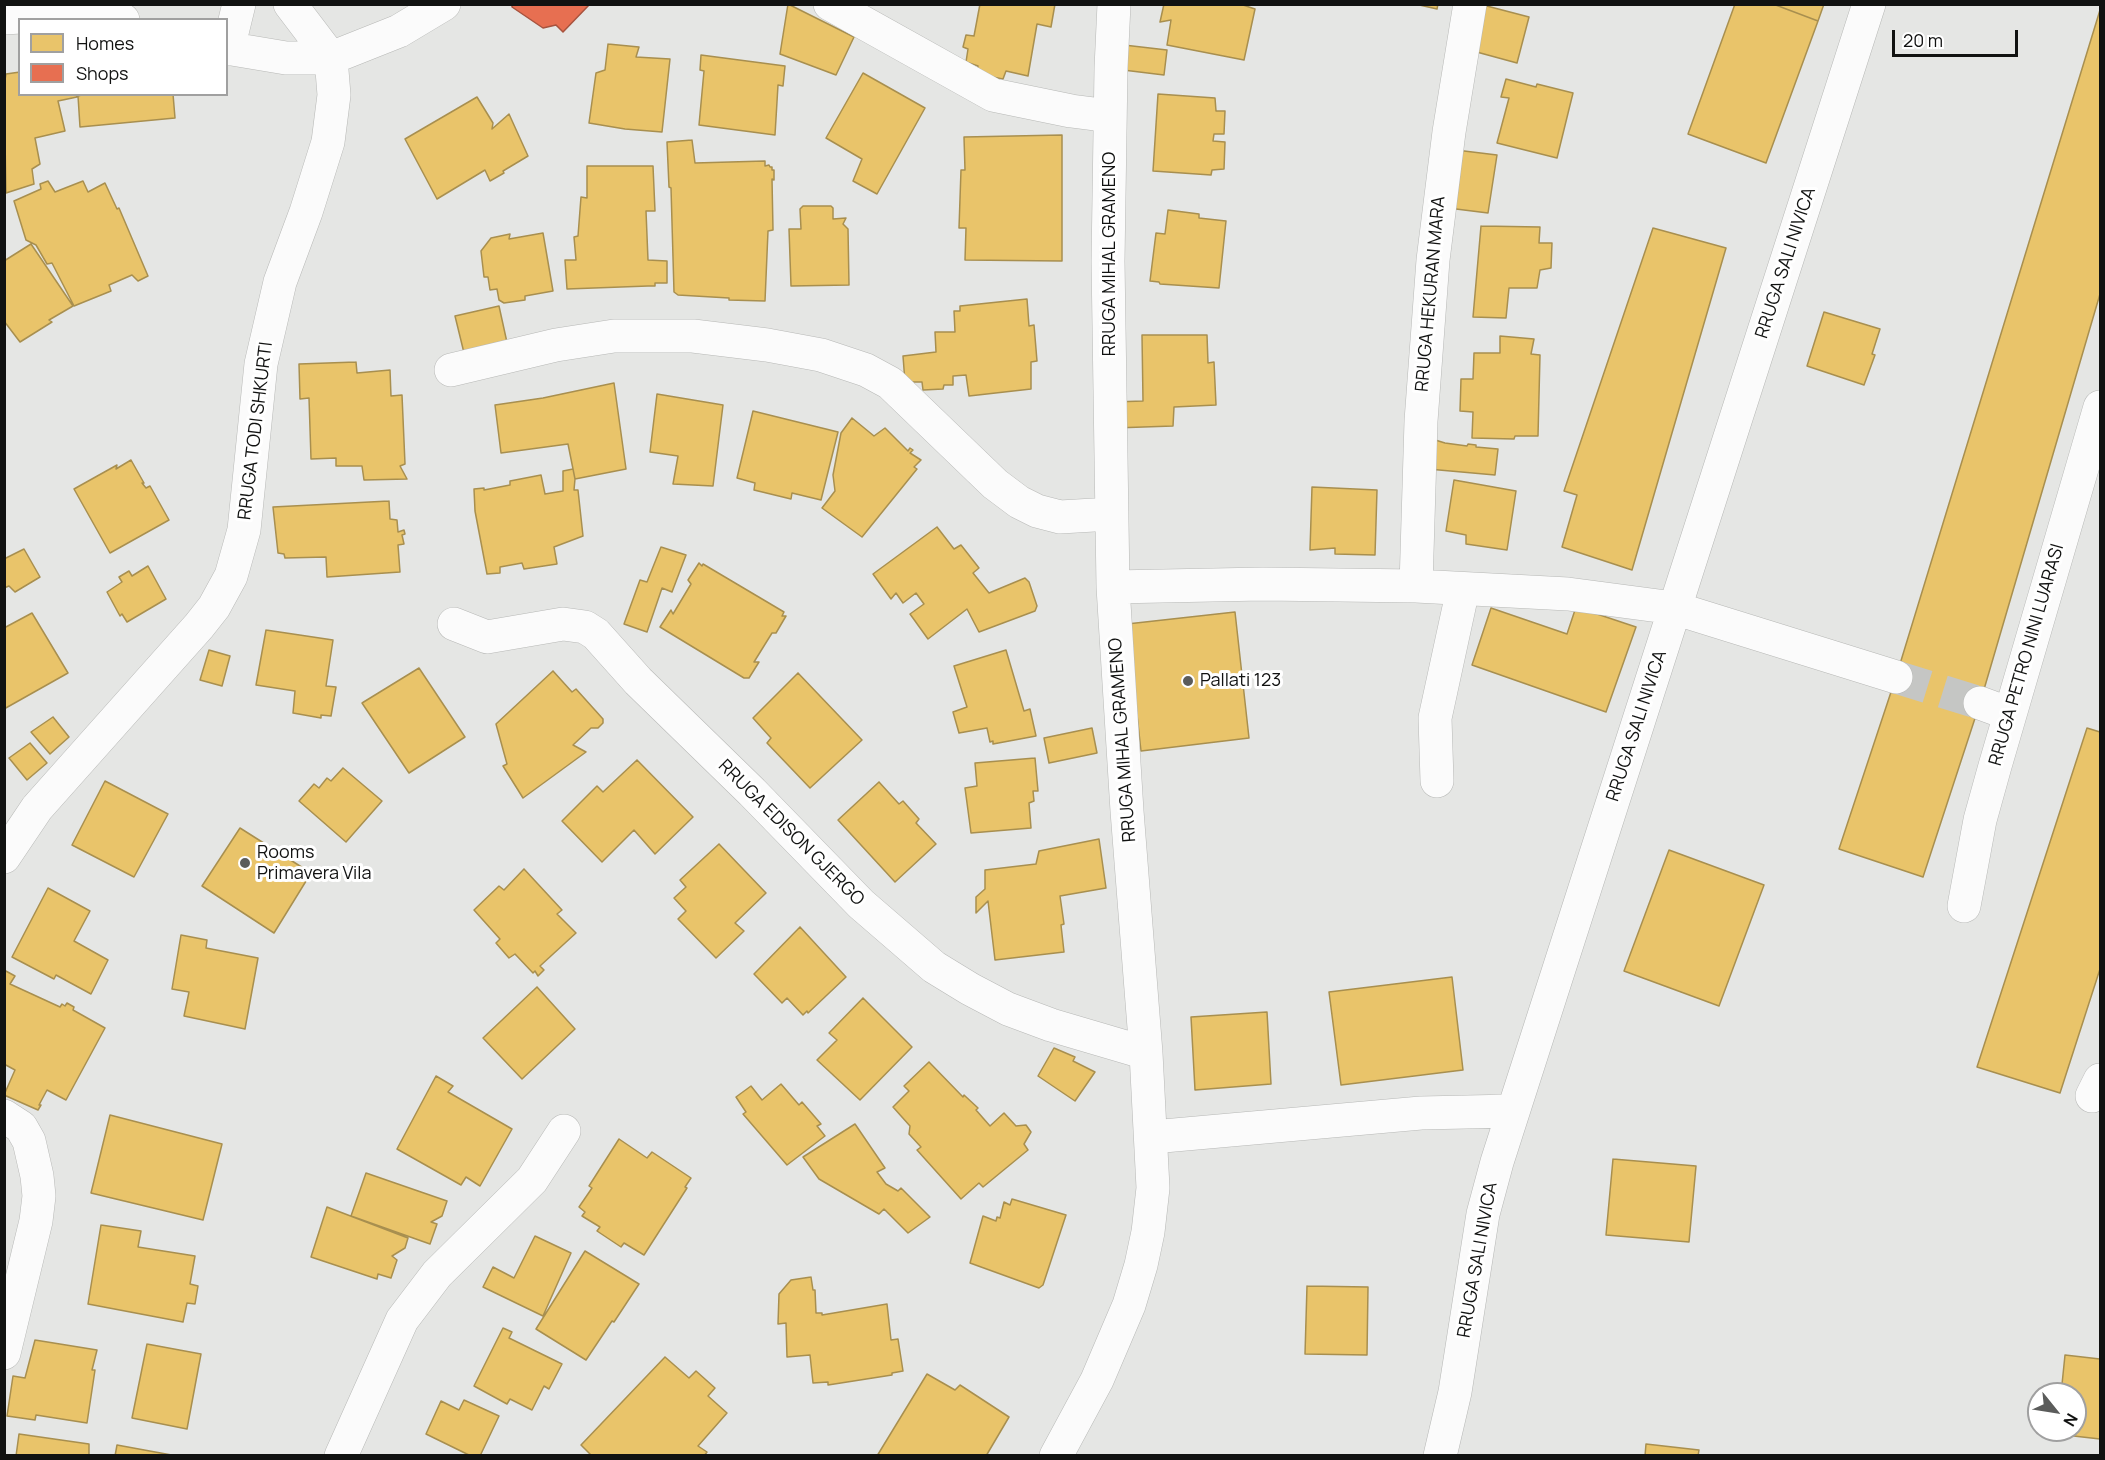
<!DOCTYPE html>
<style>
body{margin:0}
#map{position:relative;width:2105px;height:1460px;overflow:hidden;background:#e5e6e4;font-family:Manrope,sans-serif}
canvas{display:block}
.frame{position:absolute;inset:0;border:6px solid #111211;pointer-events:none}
.legend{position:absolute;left:18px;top:18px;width:210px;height:78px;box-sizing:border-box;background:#fff;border:2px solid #a0a0a0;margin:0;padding:8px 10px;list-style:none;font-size:18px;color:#111211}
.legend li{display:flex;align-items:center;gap:12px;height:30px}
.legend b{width:30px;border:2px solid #a0a0a0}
.north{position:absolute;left:2027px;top:1382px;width:60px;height:60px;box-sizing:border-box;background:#fff;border:2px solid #a0a0a0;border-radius:50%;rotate:120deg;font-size:16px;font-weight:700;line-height:24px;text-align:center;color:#111211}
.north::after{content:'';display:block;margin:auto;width:21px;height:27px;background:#5b5c5b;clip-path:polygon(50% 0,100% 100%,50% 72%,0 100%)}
.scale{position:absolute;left:1892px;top:30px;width:126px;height:27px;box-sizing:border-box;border:3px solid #111211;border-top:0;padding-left:8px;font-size:18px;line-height:21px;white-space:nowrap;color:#111211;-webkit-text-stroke:4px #fff;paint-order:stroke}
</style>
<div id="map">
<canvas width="2105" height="1460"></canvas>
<div class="frame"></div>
<ul class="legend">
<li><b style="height:16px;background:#e9c46a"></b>Homes</li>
<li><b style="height:16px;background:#e76f51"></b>Shops</li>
</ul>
<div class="north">N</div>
<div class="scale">20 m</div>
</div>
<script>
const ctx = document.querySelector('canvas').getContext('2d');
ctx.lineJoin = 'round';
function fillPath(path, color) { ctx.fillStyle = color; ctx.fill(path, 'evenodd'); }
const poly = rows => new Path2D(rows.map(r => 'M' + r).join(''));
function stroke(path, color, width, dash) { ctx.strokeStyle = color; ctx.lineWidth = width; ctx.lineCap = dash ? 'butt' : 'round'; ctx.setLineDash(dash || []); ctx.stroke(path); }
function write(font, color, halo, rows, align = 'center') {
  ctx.font = font + ' Manrope,sans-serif'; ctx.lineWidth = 6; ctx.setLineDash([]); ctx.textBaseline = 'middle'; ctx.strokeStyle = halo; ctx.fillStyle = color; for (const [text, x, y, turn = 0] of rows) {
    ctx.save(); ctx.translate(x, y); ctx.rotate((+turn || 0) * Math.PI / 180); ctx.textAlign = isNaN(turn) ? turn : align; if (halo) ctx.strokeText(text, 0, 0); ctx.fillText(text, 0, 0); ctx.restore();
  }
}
const homes = poly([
 [788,4,854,37,836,75,780,54,788,4],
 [980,4,1055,4,1051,27,1037,24,1028,76,1006,71,1003,79,976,74,978,66,966,62,968,49,963,47,966,35,974,36,980,4],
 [1164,4,1240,4,1255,9,1244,60,1167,45,1171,20,1160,22,1164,4],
 [1415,4,1438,4,1437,9,1415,4],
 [1735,4,1773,4,1818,21,1766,163,1688,134,1735,4],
 [1773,4,1824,4,1818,21,1773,4],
 [1483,5,1529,17,1517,63,1473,51,1483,5],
 [2100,10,2100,294,1980,703,1923,877,1839,849,1896,677,2100,10],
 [608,44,639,47,636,57,670,59,662,132,625,129,589,123,596,73,605,70,608,44],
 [1124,45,1167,50,1164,75,1123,70,1124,45],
 [701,55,785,66,783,86,778,85,775,135,699,125,704,71,700,70,701,55],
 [20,72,20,94,76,94,77,97,58,101,65,131,35,138,40,164,32,169,34,184,6,193,4,86,6,74,20,72],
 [863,73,925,108,877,194,853,181,862,159,826,138,863,73],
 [1506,79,1536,87,1537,84,1573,93,1557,158,1497,143,1509,98,1501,97,1506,79],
 [85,94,173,94,175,118,80,127,78,96,85,94],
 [1158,94,1215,98,1216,111,1225,111,1224,134,1214,134,1213,141,1225,142,1224,169,1212,170,1211,175,1153,171,1158,94],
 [477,97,493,123,492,129,509,114,528,156,503,171,504,173,490,181,485,170,437,199,405,139,477,97],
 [1062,135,1062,261,965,260,966,228,959,228,961,170,965,170,964,137,1062,135],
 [692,140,695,163,765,161,765,166,769,165,770,167,772,167,772,170,774,170,774,180,772,179,773,230,768,231,765,301,729,300,729,298,678,295,674,292,671,188,669,187,667,142,692,140],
 [1456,150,1497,155,1488,213,1448,208,1456,150],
 [587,166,653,166,655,211,646,211,648,260,667,261,667,283,655,283,655,286,648,286,567,289,565,260,576,260,574,237,578,236,581,197,587,198,587,166],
 [48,181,55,192,83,181,88,192,105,183,117,209,119,208,148,276,138,281,132,275,109,285,111,291,74,306,52,263,47,264,36,245,26,240,14,201,41,189,40,184,48,181],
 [803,206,831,206,833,208,833,219,846,218,843,224,848,229,849,285,791,286,789,229,801,229,800,209,803,206],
 [1168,210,1199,214,1199,218,1226,221,1219,288,1160,284,1159,282,1150,281,1156,233,1165,234,1168,210],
 [1481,226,1540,227,1539,243,1552,243,1551,268,1540,270,1537,288,1509,288,1506,318,1473,317,1481,226],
 [1653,228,1726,248,1632,570,1562,547,1577,495,1564,491,1653,228],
 [543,233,553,291,525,296,525,300,504,303,499,300,497,289,490,290,488,277,484,277,481,251,491,238,510,234,509,239,543,233],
 [31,244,73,306,49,320,52,322,20,342,4,321,4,261,31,244],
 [1027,299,1029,326,1034,325,1037,361,1031,362,1031,389,969,396,966,375,953,376,953,385,944,385,943,389,923,390,922,382,905,382,903,356,936,352,935,332,955,332,954,311,960,311,960,306,1027,299],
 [499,306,508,347,465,357,455,316,499,306],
 [1824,312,1880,329,1872,354,1875,355,1864,385,1807,366,1824,312],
 [1142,335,1207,335,1208,363,1214,362,1216,405,1174,407,1173,426,1114,428,1113,402,1143,401,1142,335],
 [1500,336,1534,339,1531,354,1540,355,1538,436,1515,436,1514,439,1472,438,1473,412,1460,411,1461,379,1473,379,1474,353,1500,353,1500,336],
 [356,362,357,373,390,370,391,396,402,395,405,464,400,466,407,479,364,480,362,466,336,466,336,458,311,459,309,398,300,399,299,364,356,362],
 [614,383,626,469,575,479,568,444,501,453,495,405,543,398,614,383],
 [657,394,723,405,713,486,673,484,678,456,650,452,657,394],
 [753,411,838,432,821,500,792,493,791,499,754,490,755,483,737,478,753,411],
 [852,418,874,436,885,428,908,451,910,448,913,450,910,453,921,460,914,467,917,469,862,537,822,508,835,491,833,475,841,433,852,418],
 [1432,439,1445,443,1467,446,1468,444,1476,445,1476,447,1498,449,1495,475,1428,469,1432,439],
 [131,460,144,483,142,483,146,488,150,486,169,520,110,553,74,489,117,465,116,469,131,460],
 [573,469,575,479,574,490,578,490,583,536,554,547,557,564,524,569,522,563,500,567,500,573,487,574,475,511,474,489,484,488,484,490,510,485,510,481,541,475,545,494,563,491,563,471,573,469],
 [1454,480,1516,491,1507,550,1466,544,1466,535,1446,531,1454,480],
 [1312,487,1377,490,1375,555,1335,554,1335,548,1310,550,1312,487],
 [389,501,390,519,397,520,398,532,404,530,405,534,402,535,404,544,398,545,400,572,327,577,326,557,285,558,284,554,278,553,273,507,389,501],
 [937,527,954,549,961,545,979,568,973,573,989,593,1025,578,1029,582,1037,606,1035,611,979,632,967,609,928,639,910,614,924,604,916,593,903,603,896,593,891,599,873,574,937,527],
 [661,547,686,555,672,592,662,588,647,632,624,624,640,580,647,582,661,547],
 [24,549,40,577,15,592,9,586,4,588,4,559,24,549],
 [699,563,702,566,703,564,784,612,782,616,786,616,776,633,772,633,754,662,759,662,749,678,744,678,660,627,671,610,673,614,691,584,688,580,699,563],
 [148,566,166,599,127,622,122,614,120,616,107,592,122,582,119,577,129,571,132,576,148,566],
 [1576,607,1636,627,1606,712,1472,665,1491,608,1567,634,1576,607],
 [1235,612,1249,738,1141,751,1127,624,1235,612],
 [32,613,68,673,4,709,4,628,32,613],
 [266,630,333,640,326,686,336,687,331,716,321,715,321,718,293,713,295,691,256,685,266,630],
 [209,650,230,656,222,686,200,680,209,650],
 [1006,650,1024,711,1030,709,1036,736,993,744,993,741,990,742,987,728,959,733,953,712,967,707,954,666,1006,650],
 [419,668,465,737,409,773,362,703,419,668],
 [553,671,572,692,576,689,603,719,603,723,598,728,591,728,573,745,586,752,523,798,503,766,507,764,496,724,553,671],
 [798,673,862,740,810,788,767,743,771,738,753,718,798,673],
 [53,717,69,737,50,754,31,732,53,717],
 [1092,728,1097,753,1049,763,1044,738,1092,728],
 [2087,728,2100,732,2100,969,2060,1093,1977,1067,2087,728],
 [30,743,47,763,27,780,9,758,30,743],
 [1035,758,1038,791,1033,791,1034,801,1029,803,1031,828,971,833,965,788,977,786,975,763,1035,758],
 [637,760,693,817,655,854,634,830,602,862,562,821,597,786,603,792,637,760],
 [343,768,382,801,346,842,299,801,314,784,319,788,327,778,331,781,343,768],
 [105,781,168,814,134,877,72,845,105,781],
 [879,782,899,804,903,801,919,819,916,823,936,844,895,882,838,820,879,782],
 [240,828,311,873,274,933,202,886,240,828],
 [1099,839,1106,888,1060,896,1064,924,1061,925,1064,952,995,960,988,901,976,913,976,897,985,889,985,870,1036,864,1039,851,1099,839],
 [719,844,766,893,735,923,744,931,716,958,678,919,686,911,674,898,686,887,680,880,719,844],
 [1669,850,1764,885,1719,1006,1624,971,1669,850],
 [524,869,562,910,557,914,576,933,540,966,544,970,538,976,535,971,533,973,515,954,509,958,496,943,500,939,474,910,499,886,504,890,524,869],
 [48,888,90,911,74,941,108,960,91,994,56,975,54,979,12,957,48,888],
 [800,927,846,977,808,1013,807,1011,803,1015,787,998,782,1003,754,974,800,927],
 [181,935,207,940,206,948,258,958,245,1029,184,1016,189,992,172,989,181,935],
 [4,970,15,976,10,984,60,1007,62,1004,65,1006,67,1003,74,1007,73,1010,105,1028,66,1100,47,1090,39,1105,41,1105,38,1110,4,1095,15,1070,4,1064,4,970],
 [1452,977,1463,1070,1341,1085,1329,992,1452,977],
 [537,987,575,1029,522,1079,483,1038,537,987],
 [863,998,912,1047,860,1100,817,1060,837,1040,829,1033,863,998],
 [1267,1012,1271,1084,1195,1090,1191,1017,1267,1012],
 [1054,1048,1075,1057,1073,1061,1095,1072,1075,1101,1038,1076,1054,1048],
 [929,1062,963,1097,964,1095,978,1108,976,1110,990,1126,1004,1113,1016,1126,1026,1125,1031,1132,1024,1144,1028,1150,983,1187,979,1183,961,1199,917,1150,921,1147,909,1134,910,1126,893,1107,909,1091,904,1086,929,1062],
 [436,1076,453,1086,448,1092,512,1129,480,1186,466,1177,461,1185,397,1149,436,1076],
 [781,1084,799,1105,802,1102,821,1124,817,1126,825,1136,787,1165,743,1114,746,1112,736,1097,751,1086,762,1100,781,1084],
 [110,1115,222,1144,203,1220,91,1193,110,1115],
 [855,1124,885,1168,877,1172,886,1184,898,1191,901,1188,930,1217,908,1233,884,1209,879,1214,819,1179,803,1157,855,1124],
 [619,1139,647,1158,652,1152,691,1178,685,1187,687,1188,644,1255,624,1243,621,1247,597,1231,600,1227,582,1216,585,1212,579,1207,592,1188,589,1186,619,1139],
 [1613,1159,1696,1166,1689,1242,1606,1235,1613,1159],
 [366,1173,447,1201,442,1216,431,1222,437,1224,430,1244,351,1216,366,1173],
 [1012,1199,1066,1215,1043,1285,1039,1288,970,1263,983,1216,996,1221,997,1217,1000,1218,1004,1202,1010,1205,1012,1199],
 [327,1207,408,1238,405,1248,392,1256,397,1260,391,1278,378,1274,377,1279,311,1257,327,1207],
 [101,1225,141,1231,138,1247,195,1256,190,1284,198,1286,195,1304,187,1303,183,1322,88,1304,101,1225],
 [535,1236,571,1253,543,1316,483,1287,493,1267,514,1278,535,1236],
 [585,1251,639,1284,614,1322,612,1321,586,1360,536,1329,585,1251],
 [811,1277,813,1290,815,1290,816,1313,822,1313,822,1315,887,1304,891,1340,898,1339,903,1371,892,1373,892,1375,828,1385,828,1382,813,1383,810,1355,787,1357,786,1323,778,1324,779,1294,791,1280,811,1277],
 [1307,1286,1368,1287,1367,1355,1305,1354,1307,1286],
 [503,1328,512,1332,509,1338,562,1364,549,1389,544,1386,532,1410,510,1399,507,1404,474,1386,503,1328],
 [35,1340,97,1350,92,1370,95,1370,87,1423,36,1415,35,1420,7,1416,13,1376,25,1378,35,1340],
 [147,1344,201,1354,187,1429,132,1418,147,1344],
 [2065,1355,2100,1359,2100,1439,2056,1434,2057,1430,2075,1430,2075,1394,2061,1394,2065,1355],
 [665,1357,689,1378,696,1371,715,1388,708,1396,727,1413,698,1446,707,1452,704,1456,592,1456,581,1445,665,1357],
 [927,1374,955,1390,960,1385,1009,1417,986,1456,877,1456,927,1374],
 [464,1400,499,1416,480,1456,471,1456,426,1434,441,1401,459,1410,464,1400],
 [19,1434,89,1444,89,1456,16,1456,19,1434],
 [1646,1444,1699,1450,1698,1456,1645,1456,1646,1444],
 [117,1445,177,1456,115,1456,117,1445]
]);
const shops = poly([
 [512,4,590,4,563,32,556,25,543,28,512,7,512,4]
]);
const minorTunnel = poly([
 [1896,677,1980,703]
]);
const minor = poly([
 [290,4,331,58],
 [830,4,993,95,1071,111,1110,116],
 [4,18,87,13,123,20],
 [226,48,286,58,331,58,399,31,444,4],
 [228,49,239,4],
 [451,370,556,345,614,336,693,336,767,345,821,355,866,370,890,383,995,484,1019,502,1037,511,1060,517,1111,514],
 [1416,586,1421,421,1433,260,1449,132,1470,4],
 [1113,587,1263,584,1416,586,1568,594,1674,608,1896,677],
 [454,624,487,637,563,624,585,627,596,634,638,681,752,792,861,904,934,967,970,989,1008,1009,1051,1025,1146,1053],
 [1980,703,2010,714],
 [1437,781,1435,718,1463,589],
 [4,857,37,808,199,626,214,607,231,576,244,530,261,364,280,282,306,212,328,142,334,95,331,58],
 [1964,906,1980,820,1995,766,2100,407],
 [2092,1096,2100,1080],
 [4,1116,21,1127,29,1141,37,1176,39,1196,36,1221,4,1353],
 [1152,1137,1421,1113,1513,1111],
 [341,1456,402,1320,437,1274,532,1180,564,1131],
 [1056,1456,1097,1380,1129,1305,1141,1265,1148,1232,1153,1188,1146,1053,1127,811,1113,587,1108,261,1111,68,1114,4],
 [1440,1456,1455,1392,1483,1214,1497,1162,1869,4]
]);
const markers = [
 [1188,681,6,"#5b5c5b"],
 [245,863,6,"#5b5c5b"]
];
const streetNames = [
 ["RRUGA MIHAL GRAMENO",1110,254,-90],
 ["RRUGA SALI NIVICA",1786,263,-72],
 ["RRUGA HEKURAN MARA",1431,294,-85],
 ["RRUGA TODI SHKURTI",256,431,-83],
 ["RRUGA PETRO NINI LUARASI",2027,655,-74],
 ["RRUGA SALI NIVICA",1637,726,-72],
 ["RRUGA MIHAL GRAMENO",1123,740,-94],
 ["RRUGA EDISON GJERGO",791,833,45],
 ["RRUGA SALI NIVICA",1478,1260,-80]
];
const poiNames = [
 ["Pallati 123",1200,681],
 ["Rooms",257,853],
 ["Primavera Vila",257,874]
];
fillPath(homes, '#e9c46a');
stroke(homes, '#a88f4f', 1.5);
fillPath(shops, '#e76f51');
stroke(shops, '#a7533e', 1.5);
stroke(minorTunnel, '#c5c6c4', 33, [33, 16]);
stroke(minor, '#b7b8b6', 34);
stroke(minor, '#fbfbfb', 33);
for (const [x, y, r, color] of markers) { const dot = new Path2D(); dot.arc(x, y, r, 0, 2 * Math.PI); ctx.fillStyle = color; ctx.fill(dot); stroke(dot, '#fff', 2); }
write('18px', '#111211', '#fff', streetNames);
write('18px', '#111211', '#fff', poiNames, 'left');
</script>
